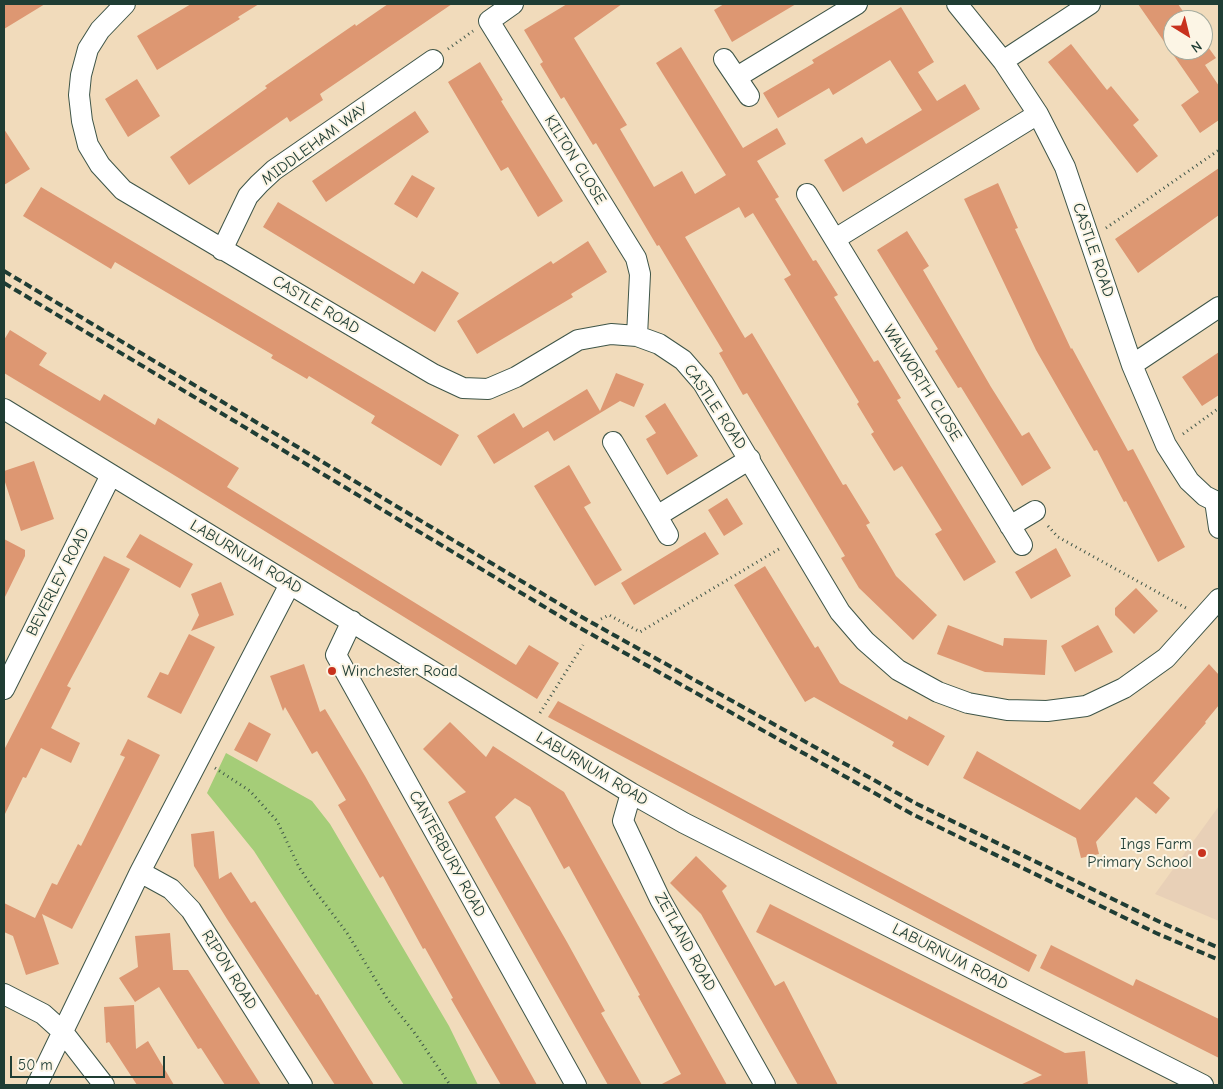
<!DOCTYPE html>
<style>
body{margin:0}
#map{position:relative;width:1223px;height:1089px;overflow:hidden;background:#f1dbbb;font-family:"Comic Neue",sans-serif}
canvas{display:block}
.frame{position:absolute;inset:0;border:5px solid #1f3d34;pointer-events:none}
.north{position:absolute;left:1163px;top:10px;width:50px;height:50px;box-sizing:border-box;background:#fcf5e5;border:1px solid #a4ab9e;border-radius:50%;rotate:144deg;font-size:14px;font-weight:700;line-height:20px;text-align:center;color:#1f3d34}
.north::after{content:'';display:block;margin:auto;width:18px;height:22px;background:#c8321e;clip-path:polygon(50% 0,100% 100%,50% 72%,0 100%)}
.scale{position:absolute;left:10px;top:1056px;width:155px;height:22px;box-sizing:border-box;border:2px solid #1f3d34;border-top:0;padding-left:6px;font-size:15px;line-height:18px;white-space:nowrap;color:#1f3d34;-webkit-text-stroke:4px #fcf5e5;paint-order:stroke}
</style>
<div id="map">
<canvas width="1223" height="1089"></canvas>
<div class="frame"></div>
<div class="north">N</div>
<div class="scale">50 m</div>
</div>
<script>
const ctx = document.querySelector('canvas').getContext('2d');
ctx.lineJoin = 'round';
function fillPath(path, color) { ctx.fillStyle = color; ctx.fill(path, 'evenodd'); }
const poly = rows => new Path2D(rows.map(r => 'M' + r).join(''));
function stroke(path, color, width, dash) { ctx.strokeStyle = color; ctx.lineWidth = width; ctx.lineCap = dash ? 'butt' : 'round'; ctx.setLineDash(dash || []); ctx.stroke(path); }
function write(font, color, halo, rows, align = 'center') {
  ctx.font = font + ' "Comic Neue",sans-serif'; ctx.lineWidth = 4; ctx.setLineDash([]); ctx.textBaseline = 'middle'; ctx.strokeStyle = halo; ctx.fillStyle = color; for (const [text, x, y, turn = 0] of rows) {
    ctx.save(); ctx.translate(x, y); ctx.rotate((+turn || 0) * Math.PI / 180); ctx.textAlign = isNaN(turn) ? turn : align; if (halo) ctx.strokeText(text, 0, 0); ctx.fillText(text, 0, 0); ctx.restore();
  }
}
const built = poly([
 [1219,806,1219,921,1155,894]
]);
const green = poly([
 [226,753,312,801,330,824,449,1026,478,1085,404,1085,254,851,207,793]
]);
const building = poly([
 [4,4,45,4,4,29],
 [191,4,259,4,238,17,240,19,157,70,137,36],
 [388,4,452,4,320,94,323,100,290,122,287,117,189,185,170,157,267,88,265,86,355,24,356,26],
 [567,4,622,4,574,38,627,125,620,129,654,187,682,171,695,194,726,175,656,63,681,47,743,148,777,128,786,144,757,161,779,197,775,199,813,261,816,260,838,295,834,297,874,362,878,360,901,398,897,400,996,562,964,581,935,534,942,530,902,466,894,471,871,434,874,432,857,404,859,402,784,279,791,275,753,213,745,218,739,207,685,237,745,338,752,333,843,485,846,484,870,523,866,525,896,576,937,615,913,640,859,588,841,558,845,556,747,393,743,395,719,353,723,351,659,245,657,246,596,143,593,145,564,97,561,99,540,64,543,62,524,30],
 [724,4,796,4,732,42,714,10],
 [1138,4,1178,4,1189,20,1173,20,1173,50,1203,50,1203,40,1216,58,1205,65,1219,86,1219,120,1200,133,1181,105,1199,92],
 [901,7,934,62,918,72,937,101,965,84,980,109,843,192,824,160,862,137,866,144,922,110,890,60,833,95,829,88,778,118,763,93,814,63,812,60],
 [1071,44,1107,90,1111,86,1139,120,1133,125,1158,156,1137,173,1048,62],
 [480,62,503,100,501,101,563,201,538,217,508,167,501,171,448,82],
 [137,79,160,116,128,137,105,99],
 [415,111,429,132,326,202,312,181],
 [4,129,30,169,4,185],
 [1219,168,1219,215,1138,273,1115,239],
 [412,175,435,188,417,218,394,204],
 [998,183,1018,228,1015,229,1071,349,1072,348,1128,451,1133,449,1185,547,1158,562,1126,501,1124,502,1097,450,1094,451,1036,350,964,199],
 [41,187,459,435,441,466,371,423,375,416,309,376,307,379,271,358,273,355,115,262,111,269,23,216],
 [278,202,414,284,422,271,459,293,435,332,263,227],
 [907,231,929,266,923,270,991,387,1022,436,1029,432,1051,468,1022,486,961,387,958,388,935,351,938,349,877,250],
 [588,241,607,272,571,294,573,297,477,354,457,321,551,261,553,264],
 [10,330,47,353,39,365,100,401,104,394,155,425,158,418,239,468,227,487,516,665,529,645,559,663,537,699,169,472,4,373,4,340],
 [1219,352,1219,395,1202,406,1182,377],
 [616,373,644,384,634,407,620,401,554,441,548,431,494,464,477,436,514,413,523,428,587,389,600,411],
 [665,403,698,456,667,475,646,439,656,433,645,416],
 [34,461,54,519,21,531,4,479,4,471],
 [569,465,591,503,584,507,622,570,595,586,534,486],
 [727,498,743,524,724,536,708,510],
 [705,532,719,554,634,605,621,583],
 [140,534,193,564,180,588,126,557],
 [4,539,25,550,25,556,4,599],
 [1056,548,1071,576,1031,599,1015,572],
 [104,556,130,569,67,686,71,688,51,728,80,743,71,763,41,748,26,778,23,777,4,816,4,750],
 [765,566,815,648,818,646,840,683,907,720,909,716,945,736,928,766,892,746,894,742,814,697,805,702,734,585],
 [221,582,234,615,191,631,199,615,191,594],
 [1136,588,1158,611,1134,634,1115,615,1115,608],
 [948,625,1003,646,1004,638,1047,640,1045,675,985,672,937,654],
 [1098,625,1113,652,1075,672,1061,646],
 [189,634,215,647,181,714,147,697,160,672,168,675],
 [304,664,320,712,325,709,365,776,537,1085,501,1085,451,999,453,998,425,948,423,949,383,876,380,878,338,805,346,800,317,751,312,754,285,707,283,711,270,676],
 [1209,664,1219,675,1219,705,1205,722,1206,723,1153,783,1170,798,1156,814,1136,797,1096,842,1099,854,1081,858,1076,838,963,778,977,751,1080,810],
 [558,701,1037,955,1029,972,548,717],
 [249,722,271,734,257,762,234,750],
 [450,722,486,757,493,746,564,792,727,1085,660,1085,681,1074,638,996,640,995,569,866,564,869,530,807,515,798,495,817,567,942,605,1011,601,1013,642,1085,608,1085,448,802,466,792,423,749],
 [128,739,160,755,72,929,42,914,59,964,26,975,13,936,4,932,4,903,35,918,52,883,57,885,78,844,81,846,125,757,120,755],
 [214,831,219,879,231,872,251,903,255,901,316,995,318,994,374,1085,335,1085,227,919,194,866,191,834],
 [696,856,727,886,722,891,775,986,784,981,838,1085,798,1085,701,914,670,883],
 [770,904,1065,1053,1085,1051,1088,1085,1020,1085,1042,1075,756,932],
 [170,933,173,970,188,970,261,1085,225,1085,201,1048,198,1049,159,987,135,1002,119,978,138,967,135,936],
 [1051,945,1133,986,1136,979,1219,1019,1219,1058,1040,968],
 [134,1005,136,1049,148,1041,174,1085,137,1085,109,1042,106,1043,104,1007]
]);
const path = poly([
 [448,49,473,31],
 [1106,228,1219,150],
 [1183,434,1219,408],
 [1048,526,1058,537,1186,608],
 [601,619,609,615,640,632,779,549],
 [540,713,583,645],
 [215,768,250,791,277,821,299,867,310,884,347,933,388,1000,414,1032,450,1085]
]);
const minor = poly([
 [125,4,100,30,88,49,81,75,79,95,82,121,88,145,100,165,123,190,433,374,463,388,488,389,516,377,578,340,611,334,637,336,659,344,683,360,703,383,840,612,865,641,898,670,938,692,968,703,1007,710,1047,711,1086,706,1124,688,1166,658,1219,599],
 [513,4,489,21,636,258,640,274,637,336],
 [957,4,1003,61,1038,114,1065,167,1132,365,1166,445,1189,481,1205,496,1219,503],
 [724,59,749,96],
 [1003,61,1090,4],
 [737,77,857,4],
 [807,194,1022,545],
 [835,239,1038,114],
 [222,250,248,196,259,184,274,170,433,60],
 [1132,365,1219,307],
 [4,409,631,793,684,823,1203,1085],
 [613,442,657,516,750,459],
 [1215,501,1219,528],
 [657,516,668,535],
 [1010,526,1035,511],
 [352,621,336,655,576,1085],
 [4,689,111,475],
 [631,793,623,821,660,899,765,1085],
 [140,872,171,889,191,910,302,1085],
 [4,994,43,1014,63,1032,104,1085],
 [37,1085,140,872,290,584]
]);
const rail = poly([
 [4,271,578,615,917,804,1160,922,1219,948],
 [4,283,573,624,912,814,1156,933,1219,960]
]);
const markers = [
 [332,671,5,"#c8321e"],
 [1202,853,5,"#c8321e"]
];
const streetNames = [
 ["MIDDLEHAM WAY",315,144,-36],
 ["KILTON CLOSE",575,160,58],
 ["CASTLE ROAD",1093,250,71],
 ["CASTLE ROAD",316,305,31],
 ["WALWORTH CLOSE",922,383,58],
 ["CASTLE ROAD",715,407,56],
 ["LABURNUM ROAD",246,557,31],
 ["BEVERLEY ROAD",58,582,-63],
 ["LABURNUM ROAD",592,769,31],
 ["CANTERBURY ROAD",447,854,61],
 ["ZETLAND ROAD",685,942,61],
 ["LABURNUM ROAD",950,957,27],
 ["RIPON ROAD",229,970,58]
];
const poiNames = [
 ["Winchester Road",342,671],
 ["Ings Farm",1192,844,"right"],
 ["Primary School",1192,862,"right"]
];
fillPath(built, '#e8d0b7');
fillPath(green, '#a5cd78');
fillPath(building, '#dd9772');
stroke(minor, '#3e5548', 22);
stroke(path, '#3e5548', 3, [1, 4]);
stroke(minor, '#fff', 20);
stroke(rail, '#1f3d34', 4, [8, 4]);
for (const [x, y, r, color] of markers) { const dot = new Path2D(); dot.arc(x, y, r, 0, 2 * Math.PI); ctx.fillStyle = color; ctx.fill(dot); stroke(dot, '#fcf5e5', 2); }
write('16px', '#1f3d34', '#fcf5e5', streetNames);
write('16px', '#1f3d34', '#fcf5e5', poiNames, 'left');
</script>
